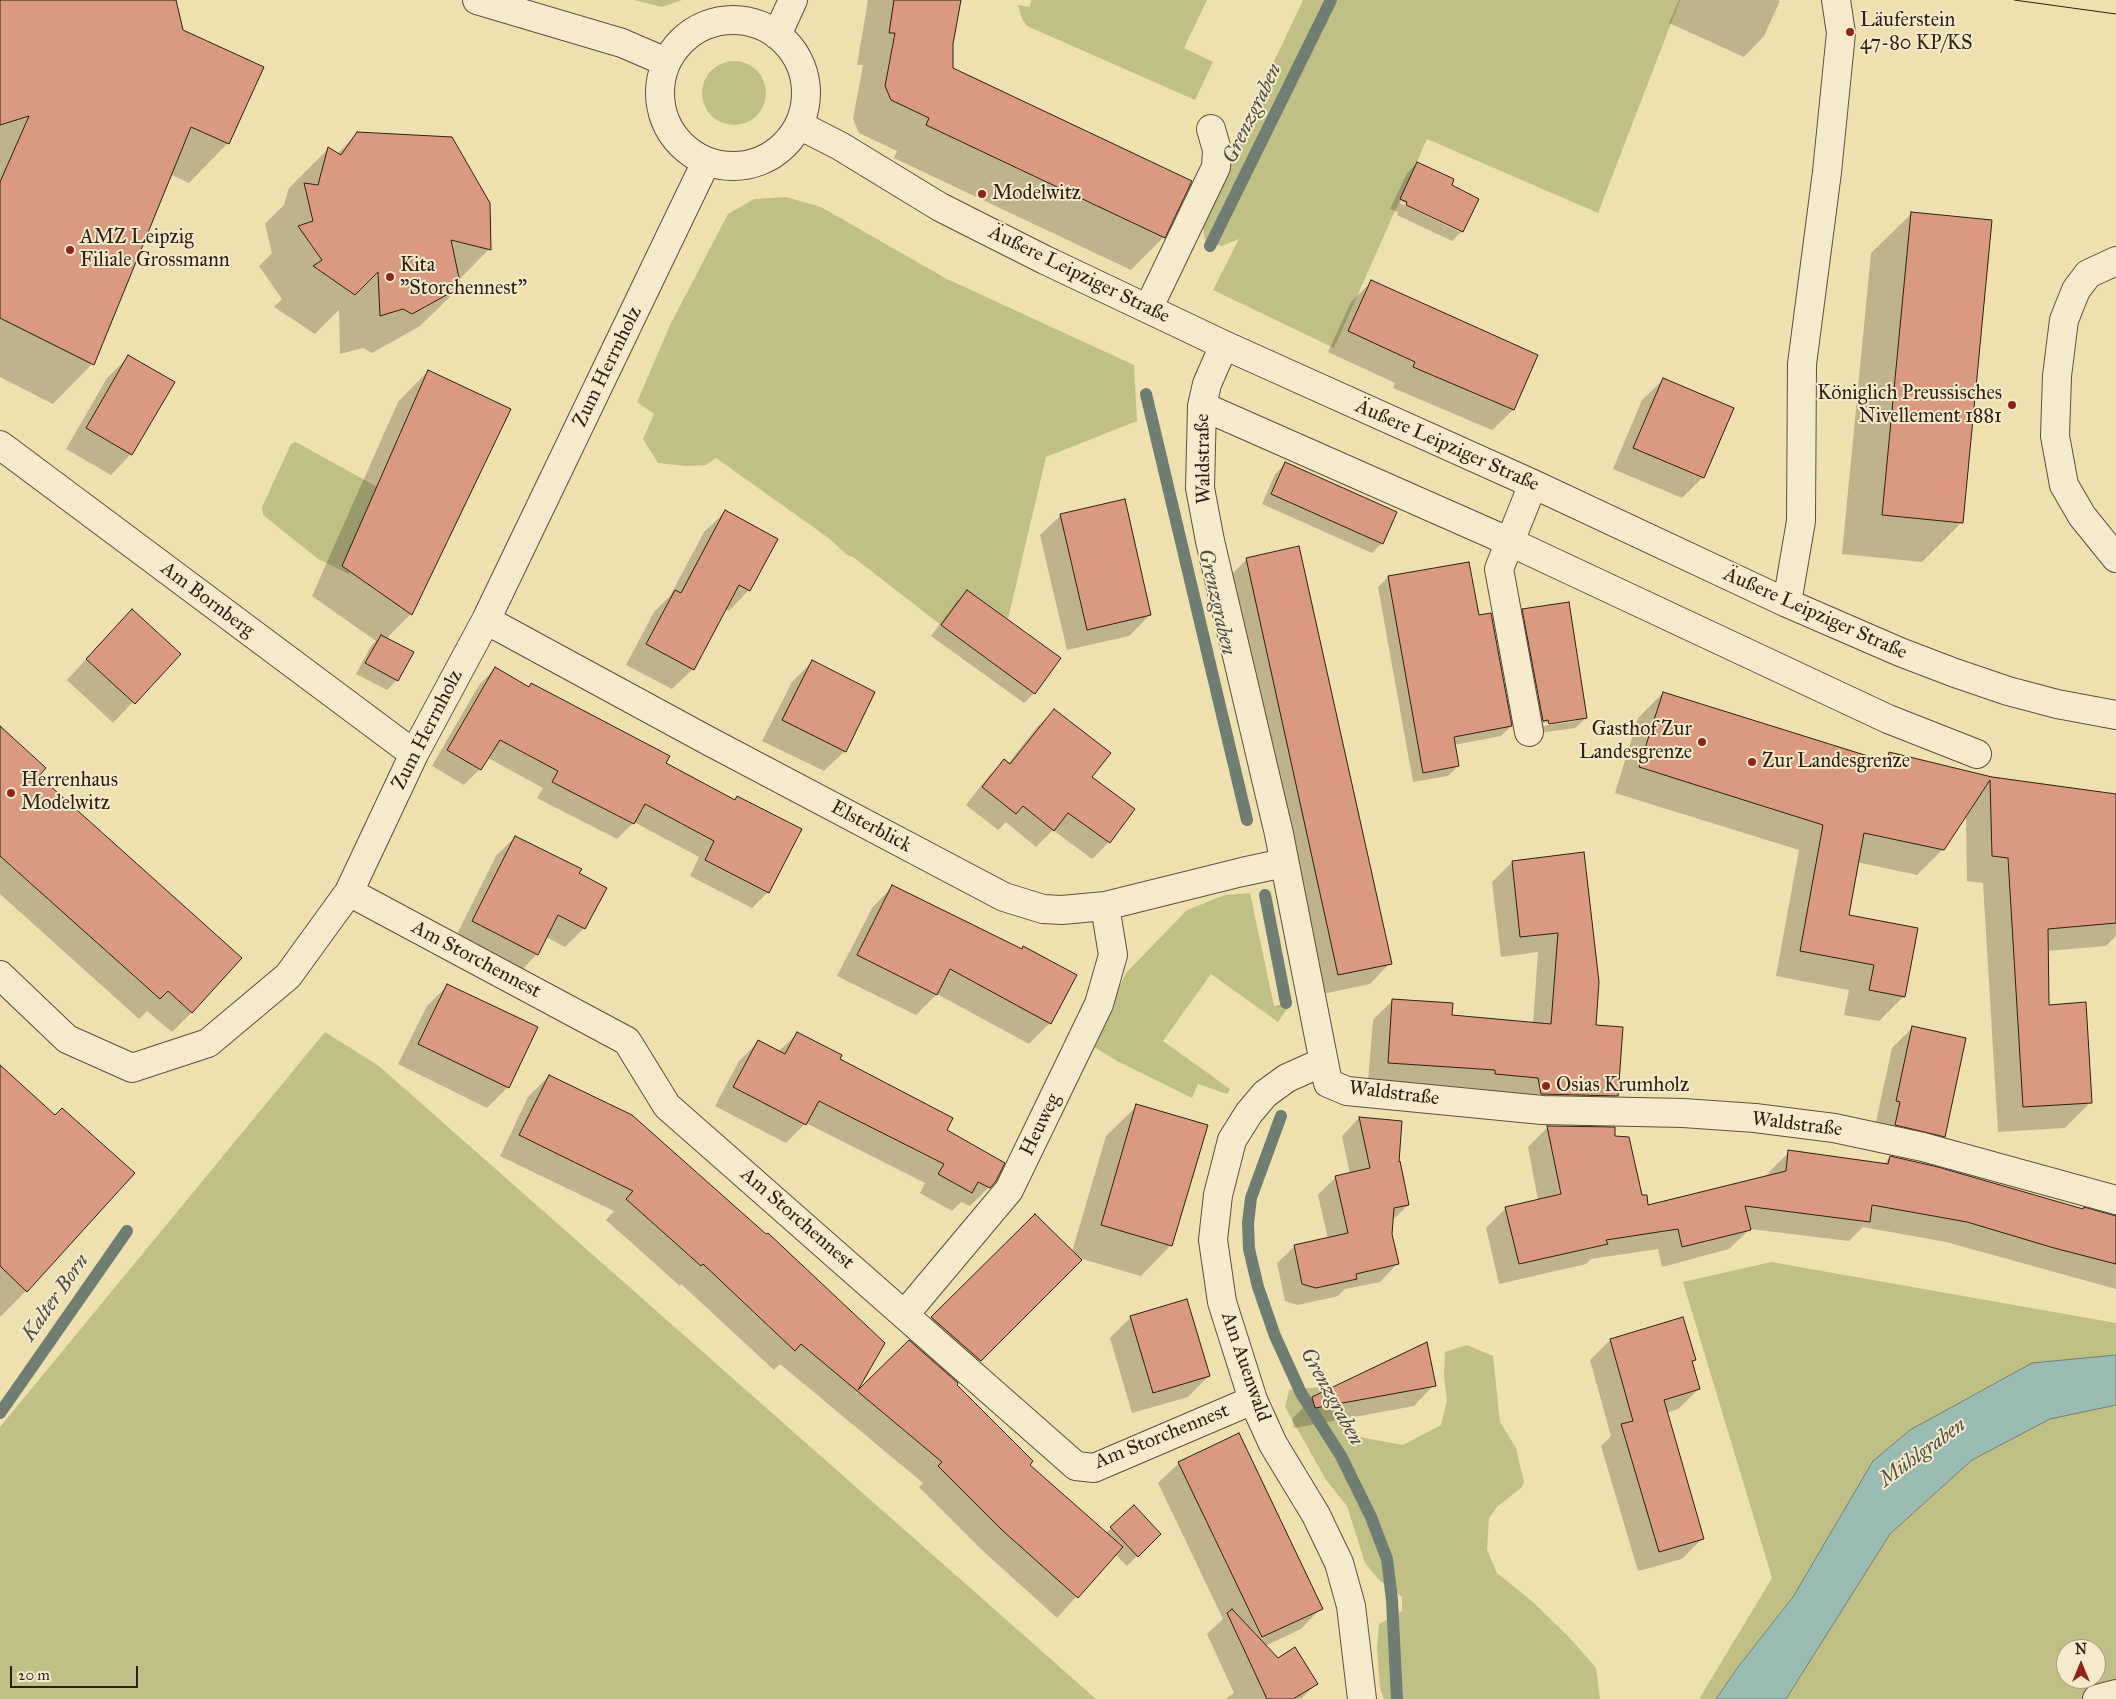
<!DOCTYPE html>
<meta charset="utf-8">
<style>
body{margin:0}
#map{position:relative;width:2116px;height:1699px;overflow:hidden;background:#efe0b0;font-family:"IM FELL Great Primer",serif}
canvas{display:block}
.north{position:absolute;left:2056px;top:1639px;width:50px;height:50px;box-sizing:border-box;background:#f5ebcc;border:1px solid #a59982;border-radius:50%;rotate:0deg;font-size:14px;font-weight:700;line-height:20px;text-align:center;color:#2e1f14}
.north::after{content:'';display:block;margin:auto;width:18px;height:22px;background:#8f2418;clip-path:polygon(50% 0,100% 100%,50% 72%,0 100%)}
.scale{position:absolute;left:10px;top:1666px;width:128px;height:22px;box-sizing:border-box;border:2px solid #2e1f14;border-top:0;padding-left:6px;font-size:15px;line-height:18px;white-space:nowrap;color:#2e1f14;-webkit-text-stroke:4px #f5ebcc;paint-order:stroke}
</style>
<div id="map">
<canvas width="2116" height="1699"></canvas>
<div class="north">N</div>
<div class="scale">20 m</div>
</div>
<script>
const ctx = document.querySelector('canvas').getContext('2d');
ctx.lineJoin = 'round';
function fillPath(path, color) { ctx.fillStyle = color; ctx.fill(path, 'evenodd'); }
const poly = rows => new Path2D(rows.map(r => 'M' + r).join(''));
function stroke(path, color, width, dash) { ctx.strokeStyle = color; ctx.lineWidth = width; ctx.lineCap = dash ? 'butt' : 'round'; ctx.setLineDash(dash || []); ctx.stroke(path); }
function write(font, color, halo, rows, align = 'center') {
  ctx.font = font + ' "IM FELL Great Primer",serif'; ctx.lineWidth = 4; ctx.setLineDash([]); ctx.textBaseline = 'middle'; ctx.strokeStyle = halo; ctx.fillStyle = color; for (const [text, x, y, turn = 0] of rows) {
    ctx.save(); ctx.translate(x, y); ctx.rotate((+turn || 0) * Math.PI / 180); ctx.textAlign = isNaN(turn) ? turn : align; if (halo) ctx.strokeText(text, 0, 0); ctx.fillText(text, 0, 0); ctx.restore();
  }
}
const green = poly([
 [634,0,682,0,662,7],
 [1031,0,1207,0,1184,48,1213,62,1195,100,1027,26,1022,19,1018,5,1030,7],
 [1303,0,1680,0,1598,213,1427,139,1334,348,1213,290,1239,239,1221,246,1205,241,1202,222,1245,123],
 '702 93a32 32 0 1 1 64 0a32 32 0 1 1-64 0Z',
 [786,197,821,207,945,278,1134,365,1137,421,1046,457,1008,619,967,590,941,625,853,557,847,555,830,539,716,458,706,465,686,466,658,463,643,439,654,414,637,402,671,323,728,214,754,199],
 [296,442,379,488,382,498,349,574,318,559,263,515,262,507,291,444],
 [1250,893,1274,1006,1291,1003,1278,1022,1211,974,1163,1041,1230,1089,1227,1094,1198,1084,1192,1098,1117,1061,1091,1045,1126,973,1187,910,1225,895],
 [325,1032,379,1066,1096,1699,0,1699,0,1427],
 [1771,1262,2116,1323,2116,1355,2032,1363,1910,1430,1873,1461,1793,1597,1738,1667,1716,1699,1699,1699,1772,1578,1683,1282],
 [1467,1345,1493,1356,1500,1422,1516,1448,1524,1482,1522,1487,1497,1507,1489,1518,1487,1550,1497,1573,1533,1602,1570,1638,1596,1668,1600,1699,1384,1699,1380,1688,1377,1649,1379,1624,1402,1611,1402,1597,1380,1581,1365,1563,1347,1506,1326,1480,1285,1407,1289,1390,1320,1387,1349,1435,1403,1445,1441,1425,1447,1401,1444,1377,1445,1352],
 [2116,1405,2116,1699,1786,1699,1890,1534,1972,1460,2050,1419],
 [2066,1649,2096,1649,2096,1679,2066,1679]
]);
const water = poly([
 [2116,1355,2116,1405,2050,1419,1972,1460,1890,1534,1786,1699,1716,1699,1738,1667,1793,1597,1873,1461,1910,1430,2032,1363,2116,1355]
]);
const shadow = poly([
 [0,0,175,0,182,31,228,143,189,183,170,174,92,364,53,404,0,377],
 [868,0,960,0,952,44,952,68,1164,237,1131,270,894,158,897,151,859,133,853,119,863,65,857,65],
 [1679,0,1777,0,1780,1,1764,36,1744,57,1669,23],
 [358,133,489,249,459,280,460,287,420,326,372,353,363,348,340,354,339,310,315,334,274,307,282,299,259,266,272,253,265,224,284,205,289,188,329,148,337,154],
 [1417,163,1450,186,1462,231,1452,241,1397,215,1398,212,1390,209,1407,173],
 [1401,201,1460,229,1460,232,1400,203],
 [1911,214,1962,522,1922,562,1842,554,1871,253],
 [1371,282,1536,356,1513,410,1492,430,1393,388,1395,383,1328,352,1351,302],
 [128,357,131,454,111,475,66,449,107,378],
 [428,371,411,614,386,639,397,680,387,690,356,674,371,646,376,641,312,596,398,402],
 [1663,380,1703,477,1682,498,1613,469,1642,400],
 [1285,464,1382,543,1372,553,1262,504,1275,474],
 [725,512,749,590,729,611,725,609,693,669,672,689,626,665,654,612,670,596,704,532],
 [1061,515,1150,615,1129,636,1067,650,1040,535],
 [1246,560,1390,963,1370,984,1318,995,1226,580],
 [1388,577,1478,617,1511,726,1501,736,1454,745,1458,766,1448,776,1413,782,1378,587],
 [967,591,1034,693,1024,703,931,636,957,601],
 [1523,610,1586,718,1575,728,1539,733,1513,620],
 [1576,718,1576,721,1543,726,1542,723],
 [112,631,179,654,113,723,67,680],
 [812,662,845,751,824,771,762,741,792,682],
 [495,669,528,688,531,685,665,763,768,892,752,908,690,876,699,857,634,822,617,839,537,798,543,788,488,758,480,769,464,785,432,766,479,685],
 [1663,693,1882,762,1890,754,1992,778,2116,795,2116,936,2106,946,2047,951,2048,1006,2091,1102,2065,1128,1998,1132,1983,883,1967,881,1966,815,1943,849,1917,875,1857,862,1848,916,1904,996,1879,1021,1844,1015,1849,990,1776,976,1799,850,1615,793,1638,718],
 [1054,711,1091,777,1109,842,1092,859,1053,830,1036,847,1006,822,998,830,966,805,987,778,1004,761,1008,764,1037,727],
 [0,728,37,776,192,1012,172,1032,147,1011,139,1019,0,894],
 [515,837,578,874,584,928,565,947,546,937,537,954,519,973,454,940,496,856],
 [1583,853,1594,1026,1616,1095,1597,1115,1368,1082,1373,1020,1393,1000,1451,1016,1533,1024,1538,952,1501,957,1492,882,1512,862],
 [892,887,1050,1023,1029,1044,937,994,916,1015,837,976,872,908],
 [448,985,508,1087,487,1108,398,1064,427,1006],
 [1913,1027,1944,1136,1923,1157,1876,1146,1880,1123,1876,1122,1892,1048],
 [798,1033,945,1130,989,1187,970,1206,961,1202,952,1211,920,1193,925,1183,806,1123,786,1143,715,1106,739,1061,758,1042,778,1052],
 [0,1067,26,1291,0,1317],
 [549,1076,884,1343,855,1395,1035,1215,1072,1252,1106,1136,1137,1106,1171,1245,1141,1276,1082,1259,955,1385,1028,1465,1105,1534,1133,1507,1149,1544,1127,1566,1115,1554,1057,1618,982,1550,919,1487,923,1483,780,1364,774,1370,681,1284,680,1286,606,1220,614,1211,500,1156,528,1097],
 [1359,1118,1401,1122,1397,1163,1408,1205,1392,1221,1391,1234,1397,1264,1380,1282,1345,1289,1338,1296,1298,1305,1285,1301,1277,1263,1295,1246,1328,1239,1318,1195,1336,1177,1350,1174,1342,1136],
 [1548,1127,1613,1138,1647,1206,1768,1176,1769,1172,1789,1152,1883,1165,1890,1157,2083,1210,2116,1217,2116,1289,1946,1242,1863,1227,1849,1241,1750,1229,1729,1249,1662,1267,1658,1249,1591,1259,1586,1264,1499,1284,1486,1228,1506,1208,1538,1200,1528,1147],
 [1186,1300,1209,1376,1188,1397,1132,1413,1110,1338,1130,1318],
 [1610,1340,1694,1360,1691,1363,1699,1389,1678,1409,1666,1413,1703,1538,1682,1559,1638,1571,1601,1446,1611,1436,1590,1360],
 [1426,1344,1434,1385,1414,1406,1294,1428,1292,1419,1312,1399],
 [1179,1463,1321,1608,1301,1629,1265,1646,1278,1660,1316,1684,1301,1699,1225,1699,1234,1693,1207,1634,1223,1619,1158,1483]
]);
const stream = poly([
 [1210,246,1331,0],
 [1146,394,1247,820],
 [1265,895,1286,1003],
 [1281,1116,1251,1198,1248,1223,1249,1249,1258,1287,1275,1336,1301,1393,1341,1456,1371,1517,1387,1559,1392,1600,1397,1699],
 [0,1413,127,1231]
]);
const building = poly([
 [0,0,176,0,183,30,264,67,229,144,191,127,94,365,0,318,0,182,29,116,0,125,0,0],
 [894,0,961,0,953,44,953,68,1192,181,1165,238,926,125,929,118,891,100,885,86,895,33,889,33,894,0],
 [357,132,452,137,490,203,491,250,451,240,461,287,412,314,403,309,380,316,378,272,355,295,313,266,322,260,298,226,313,221,304,183,318,185,328,147,341,155,357,132],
 [1417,162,1454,179,1452,185,1479,199,1463,232,1406,205,1407,202,1400,199,1417,162],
 [1911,212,1992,220,1963,523,1882,515,1911,212],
 [1371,280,1538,355,1514,410,1413,367,1415,362,1348,331,1371,280],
 [128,355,175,382,132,455,86,428,128,355],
 [428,370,511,409,412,615,342,566,428,370],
 [1663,378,1734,408,1704,478,1633,448,1663,378],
 [1285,462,1397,512,1383,544,1271,494,1285,462],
 [1125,499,1151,615,1087,630,1060,514,1125,499],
 [725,510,778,539,750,591,739,585,694,670,646,644,675,590,681,593,725,510],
 [1299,546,1392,964,1338,975,1246,558,1299,546],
 [1469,562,1479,615,1491,613,1512,726,1454,737,1459,766,1423,773,1388,576,1469,562],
 [967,590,1061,658,1035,694,941,625,967,590],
 [1569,602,1587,718,1549,724,1548,720,1543,721,1522,609,1569,602],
 [132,609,181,654,135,704,86,659,132,609],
 [381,635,414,652,398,681,365,663,381,635],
 [812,660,875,692,846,752,782,720,812,660],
 [495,667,529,687,531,683,670,756,666,763,735,800,737,796,802,829,769,893,705,860,714,841,645,804,634,824,552,782,558,771,500,740,481,770,447,750,495,667],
 [1663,692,1887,762,1889,752,1992,777,2116,794,2116,923,2048,929,2049,1005,2086,1002,2092,1103,2023,1107,2008,858,1992,856,1990,780,1944,850,1864,833,1849,915,1918,928,1905,997,1869,990,1874,965,1800,951,1823,825,1639,767,1663,692],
 [1054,709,1111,753,1092,777,1135,809,1110,843,1068,813,1054,831,1023,806,1016,814,982,787,1004,759,1010,764,1054,709],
 [0,726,46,768,39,776,242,958,192,1013,168,991,160,999,0,856,0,726],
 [515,836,582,869,579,873,607,888,585,929,558,915,538,955,472,921,515,836],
 [1584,852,1599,982,1596,1025,1623,1027,1618,1096,1541,1094,1538,1078,1495,1074,1495,1070,1388,1063,1392,999,1453,1003,1452,1015,1551,1024,1558,933,1520,937,1512,861,1584,852],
 [892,885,1022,949,1023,946,1077,975,1051,1024,950,969,937,995,857,955,892,885],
 [447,984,538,1027,509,1088,418,1044,447,984],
 [1912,1026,1966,1038,1945,1137,1895,1125,1900,1102,1896,1101,1912,1026],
 [797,1032,842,1055,840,1059,953,1118,947,1130,1005,1163,996,1181,990,1188,978,1182,972,1193,938,1174,944,1164,819,1101,806,1125,733,1087,758,1040,785,1054,797,1032],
 [0,1065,55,1115,62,1108,135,1173,27,1292,0,1266,0,1065],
 [549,1075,632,1115,766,1234,768,1233,885,1343,858,1390,909,1340,958,1383,957,1385,1033,1461,1030,1465,1123,1547,1078,1598,1002,1530,938,1466,942,1462,801,1344,795,1351,703,1264,701,1266,626,1199,633,1191,519,1135,549,1075],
 [1136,1104,1208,1125,1172,1246,1101,1225,1136,1104],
 [1359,1117,1402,1121,1399,1162,1400,1161,1409,1205,1394,1208,1392,1234,1399,1264,1356,1274,1357,1279,1316,1288,1302,1284,1294,1245,1348,1233,1335,1176,1370,1168,1359,1117],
 [1547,1126,1615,1127,1615,1136,1629,1137,1642,1195,1647,1195,1648,1205,1786,1171,1788,1150,1888,1164,1890,1156,1938,1167,2083,1209,2084,1207,2116,1216,2116,1264,2054,1248,1967,1222,1872,1205,1870,1222,1745,1206,1751,1230,1682,1247,1678,1229,1606,1240,1608,1244,1519,1264,1505,1207,1561,1194,1547,1126],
 [1035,1214,1082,1260,981,1361,931,1317,1035,1214],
 [1187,1299,1210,1376,1153,1393,1130,1316,1187,1299],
 [1683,1317,1696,1360,1692,1361,1700,1389,1664,1400,1704,1539,1659,1552,1621,1424,1633,1421,1610,1339,1683,1317],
 [1427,1342,1436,1386,1315,1408,1312,1397,1427,1342],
 [1239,1433,1323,1609,1262,1637,1178,1462,1239,1433],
 [1134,1505,1161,1534,1138,1557,1110,1527,1134,1505],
 [1232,1609,1278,1658,1295,1647,1318,1684,1293,1699,1267,1699,1227,1613,1232,1609]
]);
const minor = poly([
 [477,0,622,43,666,62],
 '660 93a73 73 0 1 1 146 0a73 73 0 1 1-146 0Z',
 [777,35,793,0],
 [799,125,840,146,940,207,1045,260,1224,345,1533,484,1787,603,1900,652,1955,673,2008,691,2057,704,2116,715],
 [2116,261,2088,274,2076,290,2064,320,2057,376,2055,436,2064,485,2082,516,2116,558],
 [1148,309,1216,167,1217,150,1211,129],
 [1224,345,1207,384,1202,406,1200,488,1210,541,1279,834,1328,1083,1347,1091,1542,1110,1683,1113,1755,1118,1834,1128,1923,1147,2116,1200],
 [1202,406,1510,542,1888,719,1977,754],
 [0,445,414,754],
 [1787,603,1801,521,1802,364,1827,172,1841,33,1836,0],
 [486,620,705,739,1004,897,1043,909,1062,910,1105,906,1242,872,1284,863],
 [1529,732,1499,569,1533,484],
 [349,892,627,1041,667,1106,1076,1466,1094,1468,1253,1400],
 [0,975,67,1039,132,1068,208,1043,288,976,349,892,414,754,486,620,706,162],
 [1323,1062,1287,1078,1265,1094,1249,1113,1232,1140,1218,1195,1213,1240,1222,1302,1253,1400,1273,1444,1316,1515,1339,1563,1351,1606,1362,1699],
 [905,1314,1009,1190,1099,1004,1113,955,1105,906],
 [2097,1699,2116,1694]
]);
const tram = poly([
 [2014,0,2116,14]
]);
const markers = [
 [1850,32,5,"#8f2418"],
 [982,194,5,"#8f2418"],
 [70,250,5,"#8f2418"],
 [390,277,5,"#8f2418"],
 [2012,405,5,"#8f2418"],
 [1702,742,5,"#8f2418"],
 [1752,762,5,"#8f2418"],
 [11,793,5,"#8f2418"],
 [1546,1086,5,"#8f2418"]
];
const poiNames = [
 ["Läuferstein",1860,21],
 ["47-80 KP/KS",1860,44],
 ["Modelwitz",992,194],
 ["AMZ Leipzig",80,238],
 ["Filiale Grossmann",80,261],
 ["Kita",400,266],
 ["\"Storchennest\"",400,289],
 ["Königlich Preussisches",2002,394,"right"],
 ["Nivellement 1881",2002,417,"right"],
 ["Gasthof Zur",1692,730,"right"],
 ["Landesgrenze",1692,753,"right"],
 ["Zur Landesgrenze",1762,762],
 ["Herrenhaus",21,781],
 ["Modelwitz",21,804],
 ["Osias Krumholz",1556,1086]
];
const streetNames = [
 ["Äußere Leipziger Straße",1079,275,26],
 ["Zum Herrnholz",608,367,-64],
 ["Äußere Leipziger Straße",1447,446,24],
 ["Waldstraße",1204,459,-91],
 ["Am Bornberg",207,600,37],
 ["Äußere Leipziger Straße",1815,614,24],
 ["Zum Herrnholz",428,730,-63],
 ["Elsterblick",871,827,28],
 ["Am Storchennest",476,960,28],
 ["Waldstraße",1394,1094,7],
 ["Heuweg",1041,1125,-64],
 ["Waldstraße",1797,1125,7],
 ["Am Storchennest",797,1219,41],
 ["Am Auenwald",1245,1367,71],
 ["Am Storchennest",1162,1437,-22]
];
const waterNames = [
 ["Grenzgraben",1253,114,-64],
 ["Grenzgraben",1216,602,77],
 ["Kalter Born",56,1298,-55],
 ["Grenzgraben",1331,1397,61],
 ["Mühlgraben",1923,1453,-36]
];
fillPath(green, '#c0c086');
fillPath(water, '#9bbcb2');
stroke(water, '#6f7d73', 1);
fillPath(shadow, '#0003');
stroke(stream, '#6f7d73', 12);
fillPath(building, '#da9a80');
stroke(building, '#2e1f14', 1);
stroke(minor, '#5e4f3b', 30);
stroke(minor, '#f5ebcc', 28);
stroke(tram, '#2e1f14', 1);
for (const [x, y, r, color] of markers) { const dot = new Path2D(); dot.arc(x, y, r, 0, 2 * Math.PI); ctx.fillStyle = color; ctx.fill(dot); stroke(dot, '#f5ebcc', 2); }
write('20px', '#2e1f14', '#f5ebcc', poiNames, 'left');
write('20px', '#2e1f14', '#f5ebcc', streetNames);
write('italic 21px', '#4f4e43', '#f5ebcc', waterNames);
</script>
